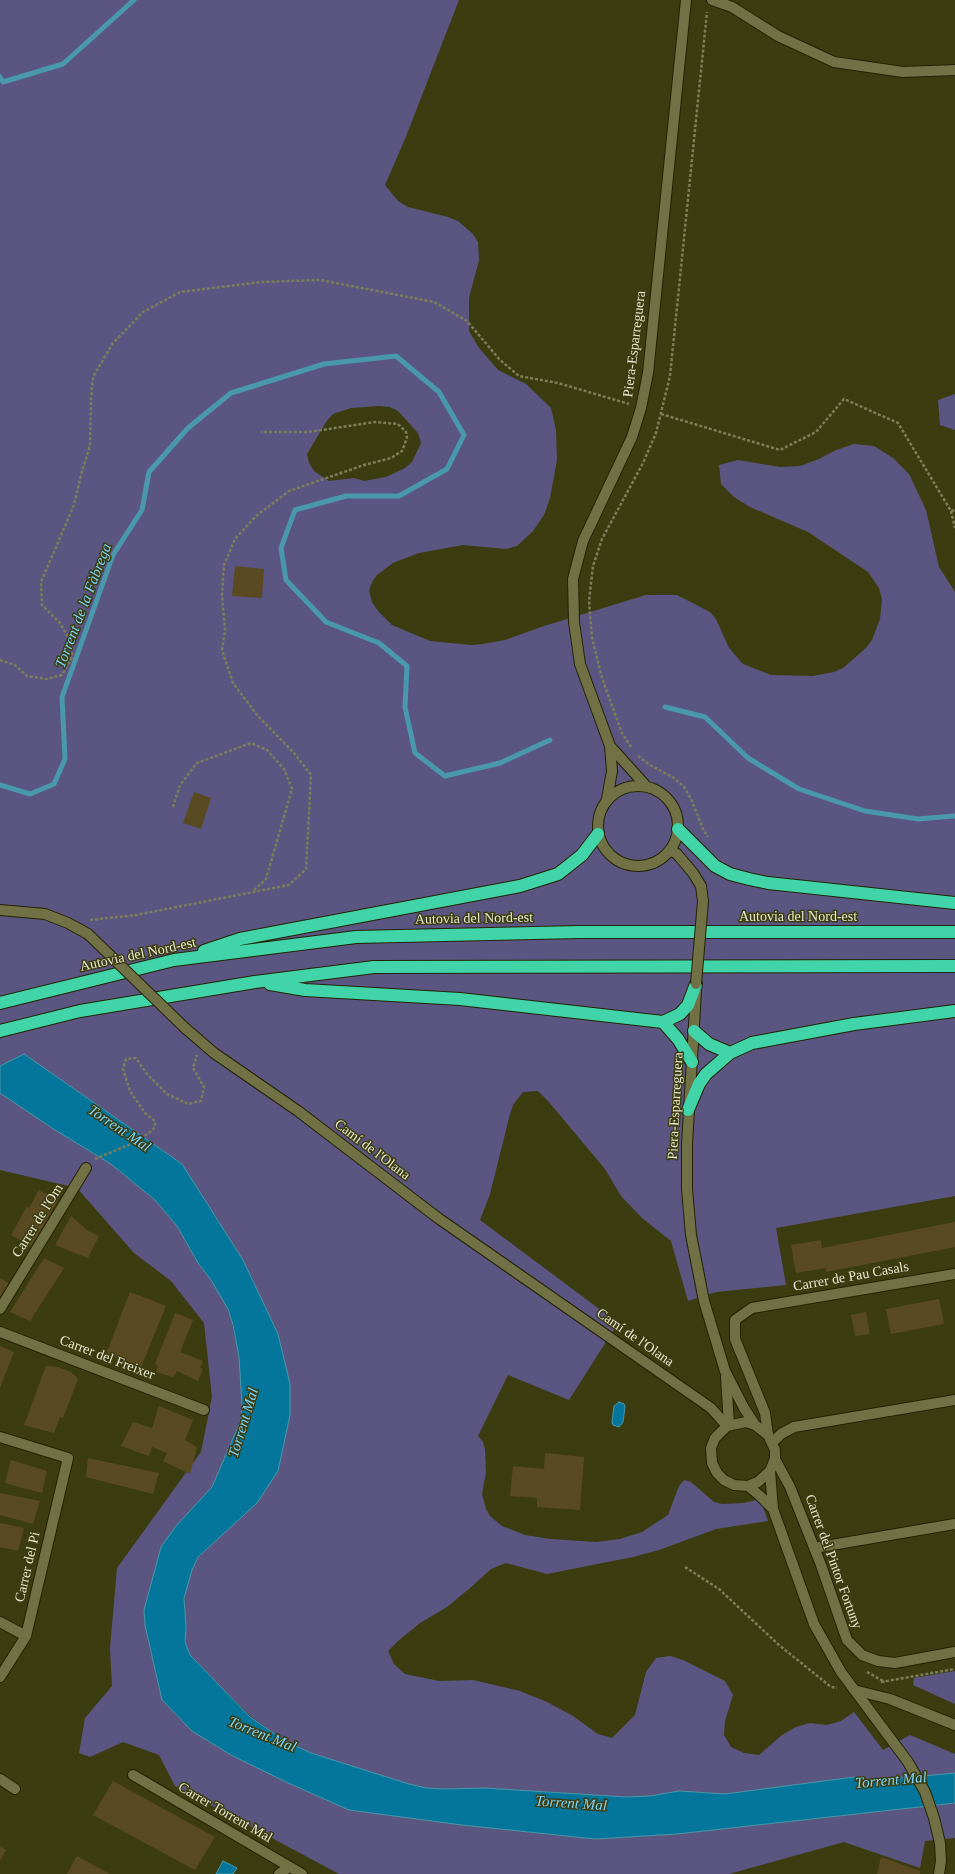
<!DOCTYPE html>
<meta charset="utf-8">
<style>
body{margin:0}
canvas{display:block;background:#3c3c11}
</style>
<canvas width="955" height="1874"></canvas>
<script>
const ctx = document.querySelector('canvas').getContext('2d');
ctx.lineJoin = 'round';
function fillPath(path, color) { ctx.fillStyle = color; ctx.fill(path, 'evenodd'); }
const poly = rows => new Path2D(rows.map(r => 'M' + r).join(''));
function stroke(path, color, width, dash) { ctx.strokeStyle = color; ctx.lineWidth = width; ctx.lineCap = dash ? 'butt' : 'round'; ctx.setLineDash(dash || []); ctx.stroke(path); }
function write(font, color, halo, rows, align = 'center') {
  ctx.font = font + ' Georgia,serif'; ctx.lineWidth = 3; ctx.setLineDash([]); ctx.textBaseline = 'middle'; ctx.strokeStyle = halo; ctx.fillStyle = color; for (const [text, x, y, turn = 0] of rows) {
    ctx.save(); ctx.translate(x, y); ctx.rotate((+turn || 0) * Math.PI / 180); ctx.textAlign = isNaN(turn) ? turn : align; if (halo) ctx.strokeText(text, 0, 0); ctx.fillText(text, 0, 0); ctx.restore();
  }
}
const green = poly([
 [0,0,459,0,405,139,385,185,398,201,408,207,448,217,458,221,473,234,478,242,479,260,469,298,469,331,479,348,498,370,526,384,551,408,556,430,557,460,550,498,544,515,533,531,517,546,506,549,463,545,419,553,393,563,377,575,372,582,369,591,372,602,378,611,392,625,430,641,471,645,483,644,505,640,544,626,646,595,677,595,710,612,716,619,729,648,743,664,771,675,813,676,834,672,843,668,850,662,866,648,872,640,880,619,882,599,879,588,868,572,808,532,750,507,734,497,721,484,719,465,738,460,780,467,800,466,819,459,836,450,854,444,874,446,893,458,909,474,926,510,939,567,955,592,955,1196,776,1228,786,1285,716,1292,688,1301,671,1241,642,1218,621,1196,605,1169,548,1101,538,1091,523,1092,513,1105,509,1118,490,1194,480,1220,618,1323,569,1400,508,1375,478,1436,483,1442,485,1449,486,1472,482,1494,486,1509,490,1516,502,1526,525,1535,550,1539,596,1542,620,1539,642,1532,668,1515,679,1486,684,1480,691,1482,714,1502,722,1504,744,1503,760,1499,768,1521,716,1529,659,1550,633,1557,547,1574,506,1563,491,1569,470,1588,447,1607,420,1623,398,1641,388,1651,394,1664,405,1674,439,1681,473,1680,520,1691,547,1702,573,1716,598,1734,612,1738,635,1715,646,1672,656,1658,670,1656,683,1660,725,1681,733,1695,725,1721,724,1735,731,1747,744,1753,759,1755,782,1735,796,1727,810,1723,827,1725,841,1721,854,1712,883,1750,910,1735,955,1754,955,1773,867,1781,854,1777,725,1794,679,1791,650,1796,626,1797,485,1788,444,1789,426,1788,409,1784,311,1753,285,1741,250,1716,190,1655,185,1642,186,1627,184,1598,192,1570,198,1557,222,1534,290,1415,290,1384,278,1334,243,1260,182,1164,24,1054,0,1066],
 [379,406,390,407,398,411,418,433,421,443,412,462,405,468,386,477,364,481,354,478,329,481,314,471,309,463,307,454,326,422,333,414,351,408],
 [955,394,955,430,940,425,938,400],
 [0,1093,55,1130,111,1164,155,1200,177,1226,198,1263,211,1280,224,1301,231,1318,239,1357,242,1405,241,1420,212,1487,171,1533,155,1571,144,1610,145,1625,162,1700,192,1731,231,1755,286,1782,349,1810,462,1825,595,1839,677,1834,955,1803,955,1838,925,1841,920,1868,844,1842,729,1874,339,1874,175,1786,159,1755,123,1742,90,1757,79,1753,85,1718,112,1686,110,1648,117,1568,201,1452,212,1397,204,1323,171,1281,134,1253,77,1188,0,1170],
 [955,1671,955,1704,913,1685,914,1678]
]);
const water = poly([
 [24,1054,182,1164,243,1260,278,1334,290,1384,290,1415,278,1471,257,1503,198,1557,192,1570,184,1598,186,1627,185,1642,190,1655,250,1717,285,1741,311,1753,409,1784,426,1788,444,1789,485,1788,626,1797,650,1796,679,1791,725,1794,854,1777,867,1781,955,1773,955,1803,677,1834,595,1839,462,1825,349,1810,286,1782,231,1755,192,1731,162,1700,145,1625,144,1610,161,1547,176,1526,212,1487,241,1420,242,1405,239,1357,233,1325,228,1309,211,1280,198,1263,177,1226,155,1200,111,1164,55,1130,0,1093,0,1066,24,1054],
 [619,1402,624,1404,625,1407,623,1422,619,1427,613,1425,612,1422,614,1406,619,1402],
 [223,1861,237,1868,233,1874,216,1874,223,1861]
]);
const stream = poly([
 [0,77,3,82,63,64,134,0],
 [665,707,705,717,748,758,799,789,865,811,918,819,955,816],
 [0,785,30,794,54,784,65,759,62,697,113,555,142,510,149,472,188,428,231,393,324,364,396,356,439,392,464,435,447,469,399,496,346,496,295,510,281,548,286,580,326,622,379,643,407,666,405,707,415,753,445,776,500,763,550,740]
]);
const building = poly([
 [235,566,264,569,262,598,232,596],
 [194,792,211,798,201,829,183,823],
 [39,1190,58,1201,31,1246,11,1235,27,1206,29,1208],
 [71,1216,88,1231,99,1236,88,1258,55,1245],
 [955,1222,955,1247,826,1272,826,1268,796,1273,791,1245,821,1240,822,1248],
 [44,1258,64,1268,30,1321,10,1312],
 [0,1278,9,1283,0,1297],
 [130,1292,166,1306,141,1367,106,1354],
 [939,1299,944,1324,891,1334,886,1309],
 [866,1312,870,1334,855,1336,851,1315],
 [175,1313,193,1320,180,1352,203,1361,200,1368,203,1369,198,1381,177,1371,173,1377,156,1372,158,1365,155,1364],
 [0,1346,14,1352,0,1388],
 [46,1366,58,1367,71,1372,78,1379,63,1418,60,1417,54,1433,24,1425],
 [159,1406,193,1420,185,1440,197,1447,190,1474,163,1461,167,1453,152,1447,149,1456,121,1446,133,1422,152,1428],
 [545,1453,584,1457,580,1510,537,1507,537,1498,510,1496,513,1466,544,1469],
 [88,1458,159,1473,153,1494,86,1477],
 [11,1460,47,1471,42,1493,5,1483],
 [0,1493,40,1501,33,1524,0,1515],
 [0,1523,24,1528,18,1551,0,1547],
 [113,1781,215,1837,195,1870,93,1815],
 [0,1846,6,1850,0,1861],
 [77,1856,110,1874,67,1874],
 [881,1857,920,1871,920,1874,877,1874]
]);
const path = poly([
 [661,414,780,450,816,432,844,399,898,423,951,511,955,510],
 [951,511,955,528],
 [0,660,15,665,27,676,47,679,62,675,71,659,73,646,60,623,42,605,41,582,74,505,82,471,90,446,91,397,93,377,113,343,143,312,180,292,261,282,320,280,434,302,467,321,500,360,519,376,558,383,629,404],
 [631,747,622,733,602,678,592,638,589,601,593,566,602,539,643,463,656,433,670,376,707,12],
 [638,756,650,765,674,778,684,787,691,799,704,831,708,837],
 [173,807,180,785,197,763,251,743,267,750,284,769,292,789,266,879,253,891],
 [90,920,136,915,289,885,306,869,311,775,294,753,257,715,233,683,222,650,225,630,222,595,224,565,235,539,256,516,289,491,364,465,391,458,402,451,407,438,406,432,398,424,375,422,308,432,261,432],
 [95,1159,136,1142,150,1132,155,1127,155,1121,145,1113,130,1091,123,1069,126,1059,136,1058,147,1074,167,1094,188,1104,201,1101,204,1087,193,1068,197,1055],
 [685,1567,719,1589,779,1645,831,1687,837,1688],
 [867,1672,885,1682],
 [881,1682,955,1669]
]);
const street = poly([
 [0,910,45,914,68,923,88,934],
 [185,1028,214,1053,298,1111,438,1218,711,1408,727,1426],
 [0,1309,86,1168],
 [0,1332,204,1410],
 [768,1435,765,1413,735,1339,735,1320,752,1308,955,1274],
 [0,1437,68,1458,26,1636,0,1677],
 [772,1443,781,1434,794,1427,955,1400],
 [775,1459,790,1487,821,1565,847,1640,862,1655,878,1661,895,1663,955,1652],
 [814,1548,955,1524],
 [0,1622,26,1636],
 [854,1690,890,1699,955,1725],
 [133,1775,302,1874],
 [0,1779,15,1789],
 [279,1874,289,1867]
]);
const secondary = poly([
 [712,0,732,7,778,36,834,62,903,72,955,70],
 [610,746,647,787],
 '598 826a40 40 0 1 1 80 0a40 40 0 1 1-80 0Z',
 [607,799,612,771,610,746,580,664,574,622,573,579,583,541,632,437,641,408,648,373,686,0],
 [670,850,677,854,693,873,701,886,703,901],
 [696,991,687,1144,687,1189,691,1235,704,1301,725,1371,744,1408,755,1425,768,1435,775,1450,775,1459,770,1471,758,1482,748,1486,734,1485,724,1480,717,1473,712,1463,711,1448,715,1438,727,1426,746,1422,755,1425],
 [726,1377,729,1425],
 [770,1471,773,1509,814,1624,841,1672,908,1762,925,1792,934,1818,940,1843,941,1861,939,1874],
 [748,1486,759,1495,773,1509]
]);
const highway = poly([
 [678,829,715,866,730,874,749,879,768,883,955,903],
 [204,951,240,939,520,886,558,874,582,855,598,834],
 [270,984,305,990,460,999,663,1022,680,1014,688,1005,696,984],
 [0,1003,174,960,356,937,579,932,955,932],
 [663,1022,678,1039,692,1062],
 [0,1031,80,1011,255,982,374,967,955,966],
 [694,1031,709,1044,730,1053],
 [688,1110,699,1084,706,1074,730,1053,752,1043,854,1024,955,1011]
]);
const streetBridge = poly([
 [88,934,185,1028]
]);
const secondaryBridge = poly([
 [696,984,703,901]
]);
const streetNames = [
 ["Piera-Esparreguera",635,344,-83],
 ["Autovia del Nord-est",798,917],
 ["Autovia del Nord-est",474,919,-1],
 ["Autovia del Nord-est",138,955,-12],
 ["Piera-Esparreguera",676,1106,-87],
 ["Camí de l'Olana",372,1150,37],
 ["Carrer de l'Om",38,1221,-58],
 ["Carrer de Pau Casals",851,1277,-10],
 ["Camí de l'Olana",635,1338,35],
 ["Carrer del Freixer",107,1358,21],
 ["Carrer del Pintor Fortuny",833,1562,70],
 ["Carrer del Pi",28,1567,-77],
 ["Carrer Torrent Mal",225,1813,30]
];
const waterNames = [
 ["Torrent de la Fàbrega",84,606,-69],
 ["Torrent Mal",119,1129,34],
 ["Torrent Mal",244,1423,-73],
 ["Torrent Mal",262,1735,22],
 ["Torrent Mal",891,1781,-5],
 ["Torrent Mal",571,1804,4]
];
fillPath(green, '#5b5681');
fillPath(water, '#05769b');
stroke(water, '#4998ac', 1);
stroke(stream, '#4998ac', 5);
fillPath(building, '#594a21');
stroke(street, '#232303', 12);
stroke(secondary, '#232303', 12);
stroke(highway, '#232303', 14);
stroke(path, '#7d7d5a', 2.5, [3, 2]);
stroke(street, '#717146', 10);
stroke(secondary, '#717146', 10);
stroke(highway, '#41d4a8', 12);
stroke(streetBridge, '#232303', 12, []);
stroke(secondaryBridge, '#232303', 12, []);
stroke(streetBridge, '#717146', 10);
stroke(secondaryBridge, '#717146', 10);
write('14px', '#e8e9d2', '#3c3c11', streetNames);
write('italic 15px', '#78d5ff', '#3c3c11', waterNames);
</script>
